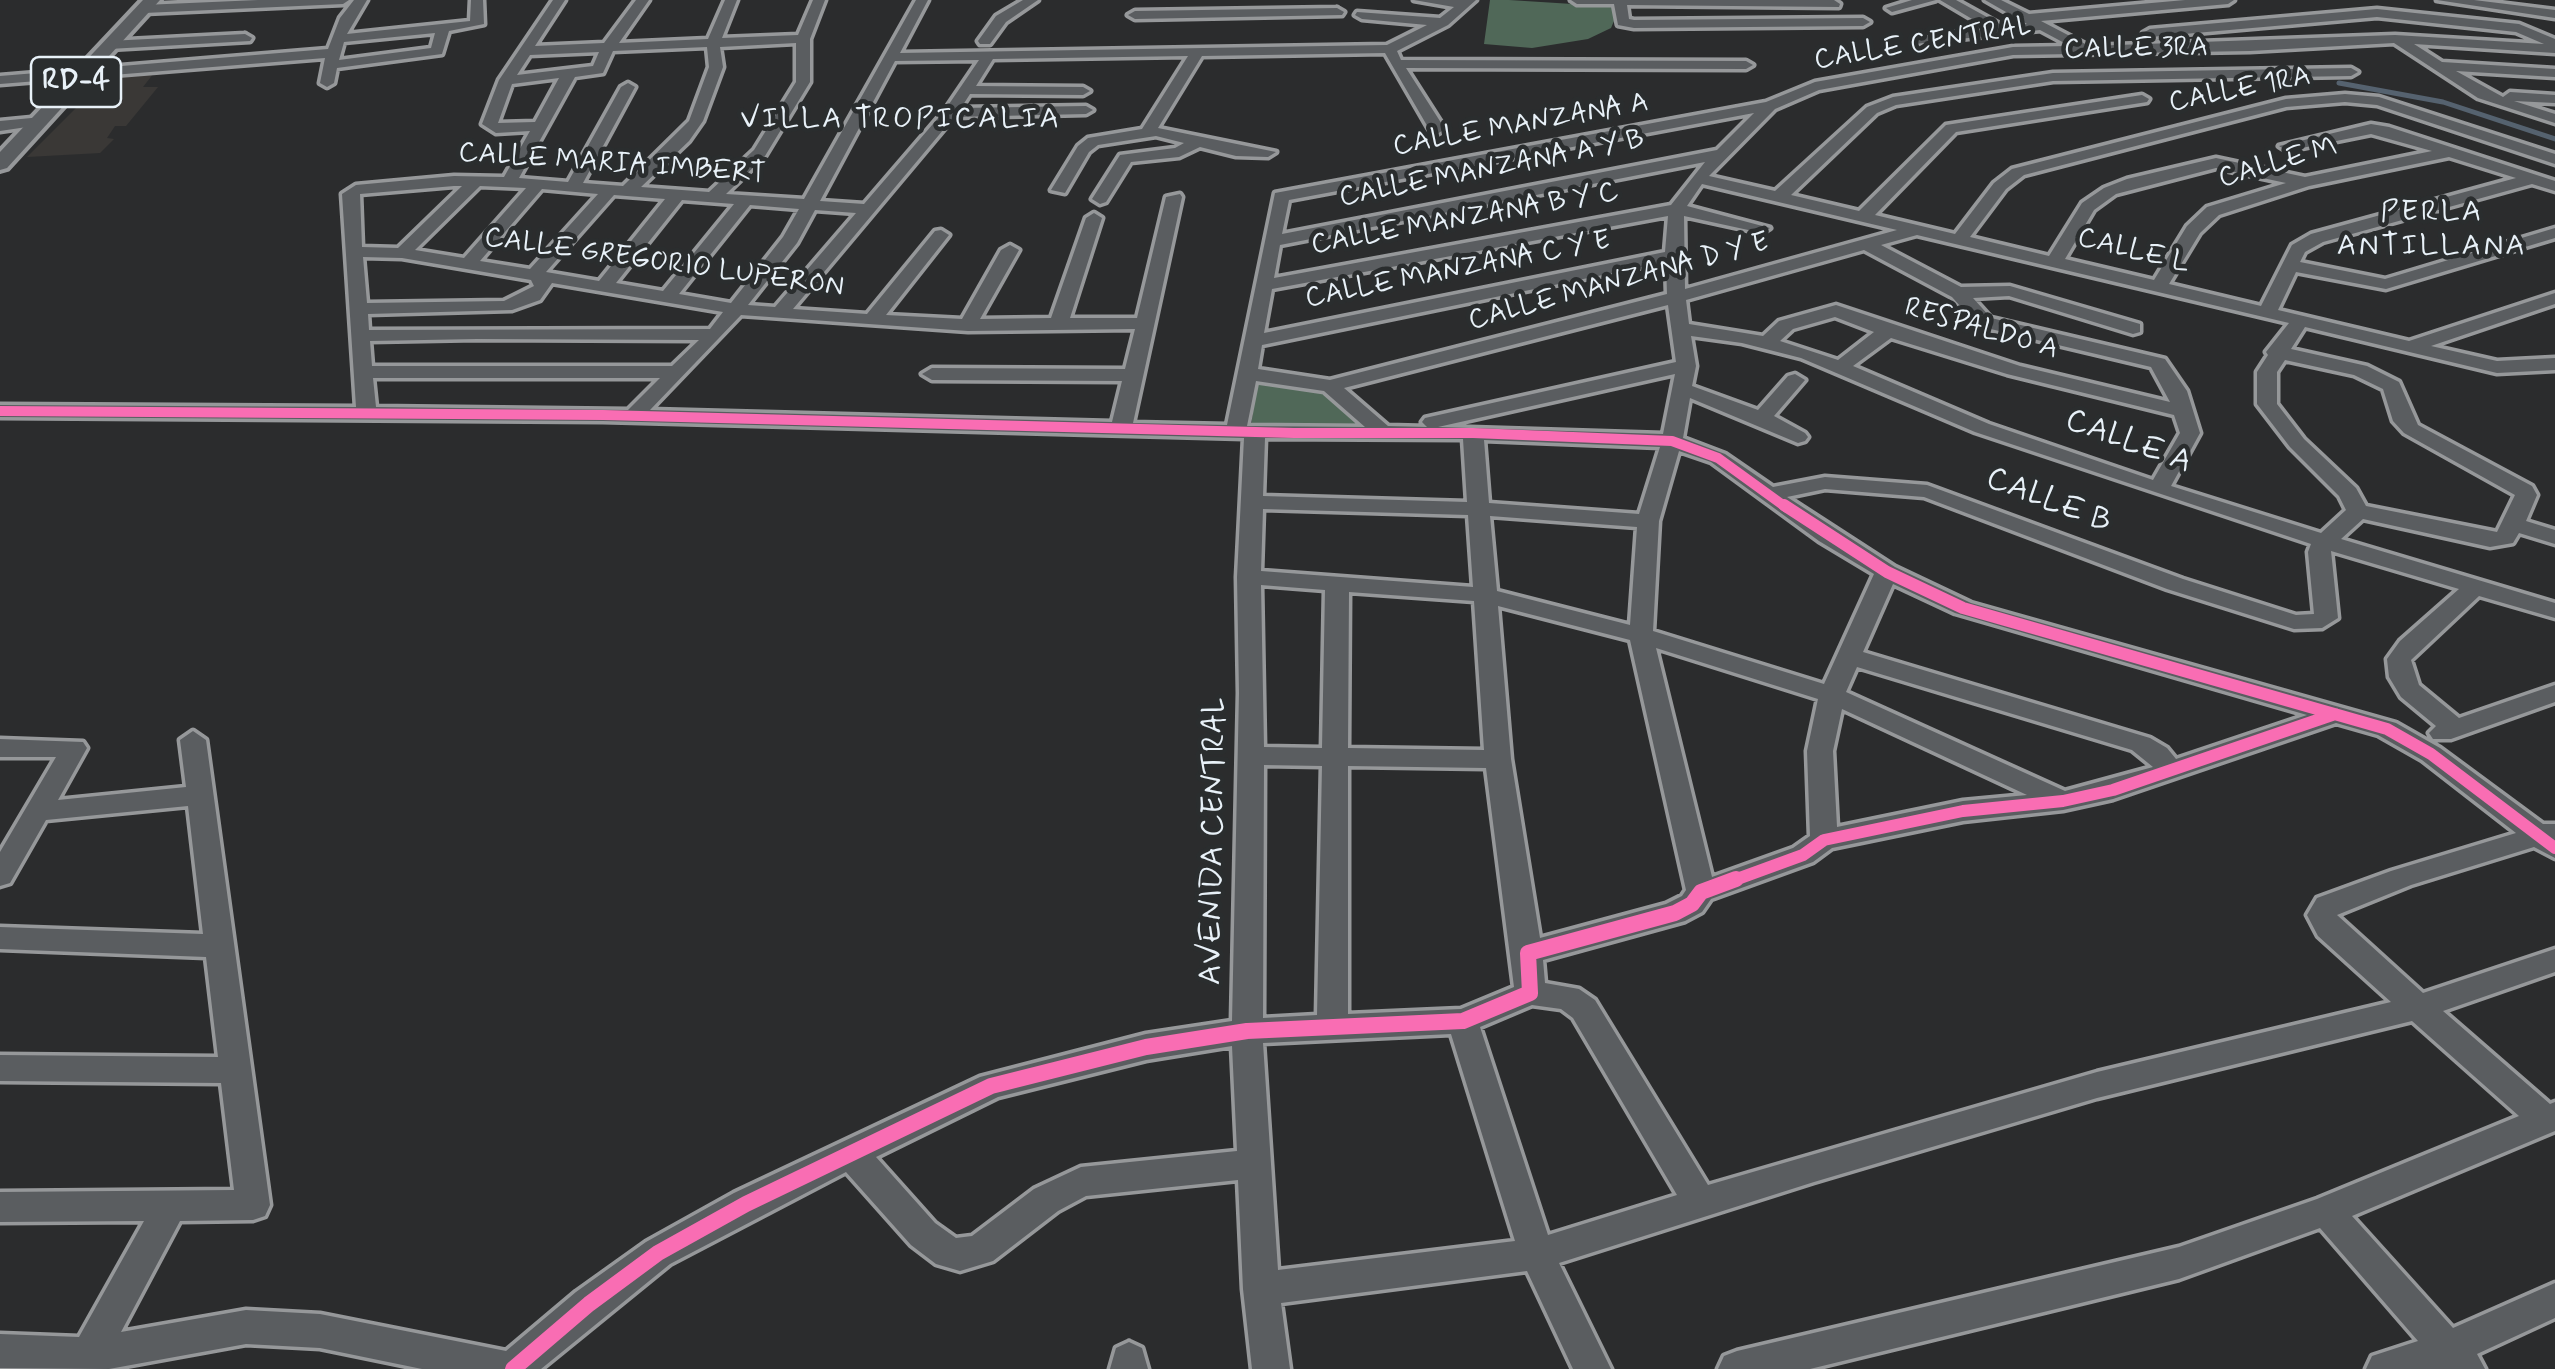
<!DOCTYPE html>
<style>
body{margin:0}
canvas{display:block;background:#2b2c2d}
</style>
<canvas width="2555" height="1369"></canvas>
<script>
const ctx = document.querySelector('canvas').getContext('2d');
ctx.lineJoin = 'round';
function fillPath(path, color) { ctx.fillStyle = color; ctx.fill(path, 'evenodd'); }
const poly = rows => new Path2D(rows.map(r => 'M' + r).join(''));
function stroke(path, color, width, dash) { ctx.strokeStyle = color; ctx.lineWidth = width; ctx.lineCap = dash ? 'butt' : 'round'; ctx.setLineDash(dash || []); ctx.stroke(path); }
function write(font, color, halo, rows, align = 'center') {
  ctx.font = font + ' Mynerve,sans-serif'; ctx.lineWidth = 9; ctx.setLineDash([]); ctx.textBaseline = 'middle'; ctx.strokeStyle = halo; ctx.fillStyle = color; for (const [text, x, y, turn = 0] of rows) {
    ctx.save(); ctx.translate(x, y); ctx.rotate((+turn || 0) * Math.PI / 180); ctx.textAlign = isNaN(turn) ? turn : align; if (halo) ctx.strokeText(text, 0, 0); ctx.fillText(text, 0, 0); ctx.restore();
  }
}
const built = poly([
 [157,69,143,87,158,87,126,126,115,126,107,138,114,139,100,153,27,157,112,72]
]);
const green = poly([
 [1490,0,1509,0,1620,7,1611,28,1588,39,1532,48,1484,44],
 [1257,379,1328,390,1361,426,1251,427]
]);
const stream = poly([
 [2339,83,2443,102,2555,139]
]);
const minor = poly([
 [258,0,349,0,343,4,144,13,138,9,144,5,258,0],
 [354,0,367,0,347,34,470,21,471,0,483,0,484,24,449,31,442,54,337,68,334,83,327,87,320,83,325,58,0,84,0,76,328,49,340,18,354,0],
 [435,33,431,48,339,60,344,42,435,33],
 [553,0,565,0,535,46,604,43,636,0,649,0,619,43,708,39,725,0,737,0,722,38,798,35,813,0,825,0,810,39,810,82,765,156,726,194,804,199,916,0,928,0,900,53,1387,45,1427,25,1362,19,1355,15,1357,12,1440,18,1454,7,1414,0,1476,0,1448,25,1397,51,1401,60,1746,61,1753,65,1746,69,1406,68,1445,129,1437,134,1429,129,1385,53,1202,56,1158,128,1276,152,1268,157,1236,156,1200,147,1179,157,1131,162,1106,202,1100,204,1092,199,1120,155,1175,148,1184,143,1156,136,1098,145,1089,152,1065,193,1051,190,1078,146,1088,138,1142,129,1188,56,993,59,976,86,1083,87,1090,91,1083,95,970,94,961,108,1086,106,1093,110,1086,114,954,117,793,309,867,314,935,231,941,230,949,235,886,315,962,319,1001,250,1010,245,1019,250,980,319,1051,318,1086,218,1094,213,1102,218,1070,318,1137,318,1166,197,1180,194,1182,197,1133,423,1227,425,1275,193,1766,102,1815,82,2013,47,2070,46,2040,30,1915,44,1915,38,1920,37,1989,29,1940,0,1956,0,2005,27,2027,24,1985,0,2001,0,2029,14,2185,0,2234,0,2228,4,2041,21,2089,46,2395,35,2544,44,2516,32,2377,17,2150,37,2143,33,2150,29,2377,9,2519,24,2555,39,2555,53,2414,44,2442,62,2555,69,2555,77,2456,71,2503,97,2510,92,2555,95,2555,103,2514,101,2555,114,2555,123,2478,98,2394,43,2250,51,2013,55,1819,90,1775,109,1709,176,1775,191,1867,107,1893,97,2053,73,2351,68,2358,72,2351,76,2053,81,1896,105,1877,113,1791,195,1859,211,1946,125,2142,95,2149,99,2147,102,1956,132,1875,215,1955,234,1994,183,2012,169,2286,99,2345,94,2379,97,2555,154,2555,164,2377,105,2345,102,2286,107,2024,175,2006,189,1970,237,2049,256,2082,203,2104,188,2127,179,2216,158,2305,177,2432,151,2371,134,2287,151,2279,146,2371,124,2389,127,2555,181,2555,191,2532,184,2323,242,2305,252,2300,262,2385,279,2555,228,2555,238,2386,289,2296,272,2278,310,2409,341,2555,293,2555,304,2431,346,2497,361,2555,358,2555,370,2497,373,2305,327,2291,349,2367,366,2399,382,2418,425,2532,486,2537,495,2526,521,2555,530,2555,544,2519,533,2513,543,2490,547,2363,519,2341,539,2555,603,2555,618,2479,596,2411,660,2419,685,2459,718,2555,685,2555,702,2451,739,2433,739,2429,733,2436,726,2401,697,2389,677,2387,659,2400,641,2459,589,2331,551,2338,618,2322,628,2294,629,2167,589,1924,497,1825,489,1787,497,1895,567,1971,603,2396,723,2440,748,2543,824,2555,824,2555,858,2534,847,2411,885,2337,915,2423,993,2555,949,2555,972,2443,1011,2550,1104,2555,1102,2555,1131,2352,1216,2453,1328,2555,1283,2555,1318,2477,1354,2485,1369,2366,1369,2372,1356,2418,1341,2320,1228,2179,1279,1810,1369,1718,1369,1724,1356,1737,1351,2179,1247,2317,1199,2519,1116,2412,1021,2097,1098,1814,1182,1559,1263,1611,1369,1573,1369,1527,1271,1281,1303,1290,1369,1252,1369,1243,1289,1238,1180,1086,1196,1058,1211,993,1261,960,1271,936,1264,911,1245,846,1172,670,1264,541,1369,422,1369,320,1348,246,1344,109,1369,0,1368,0,1334,79,1337,144,1221,0,1222,0,1192,234,1190,221,1083,0,1081,0,1055,218,1057,206,957,0,949,0,927,203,934,188,806,46,820,10,883,0,886,0,852,56,757,0,757,0,739,83,742,87,748,58,800,186,787,180,740,193,731,206,740,270,1205,265,1216,253,1220,180,1221,121,1332,246,1310,320,1314,506,1351,576,1292,646,1242,734,1193,980,1077,1146,1034,1232,1021,1239,693,1237,577,1244,438,603,421,0,417,0,405,356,407,342,194,356,185,454,176,504,177,530,131,496,133,482,124,499,80,553,0],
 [796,43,796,82,754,150,709,192,641,187,689,141,703,121,723,67,720,47,796,43],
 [707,47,709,67,689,121,623,186,583,183,635,87,628,83,621,87,568,182,519,178,575,77,603,73,613,51,707,47],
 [599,52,593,66,517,75,530,55,599,52],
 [979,60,945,110,864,204,820,201,895,61,979,60],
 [559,78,535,122,498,123,512,84,559,78],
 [1754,113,1717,150,1282,234,1289,200,1754,113],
 [2449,157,2516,178,2311,234,2292,245,2261,306,2169,284,2200,233,2219,215,2309,186,2449,157],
 [1705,162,1671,205,1274,278,1280,245,1705,162],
 [2216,168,2286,183,2207,207,2187,226,2154,280,2065,259,2094,210,2116,194,2216,168],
 [1702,184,1897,230,1685,289,1684,216,1762,233,1770,228,1687,206,1702,184],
 [454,186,462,186,398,248,362,247,360,194,454,186],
 [480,186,526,188,464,258,415,250,480,186],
 [542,189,598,194,530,269,480,261,542,189],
 [614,195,665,199,599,281,546,272,614,195],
 [682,200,734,204,663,291,616,283,682,200],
 [750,205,799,209,783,237,731,303,679,294,750,205],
 [815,210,856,213,775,307,748,305,797,243,815,210],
 [1668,216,1665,252,1264,333,1272,289,1668,216],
 [1917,235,2289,323,2266,352,2268,355,2257,372,2257,404,2290,447,2339,496,2346,510,2321,533,2171,486,2200,433,2187,391,2165,359,1991,318,1973,298,2009,296,2133,334,2140,332,2140,324,2010,286,1961,287,1881,245,1917,235],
 [1864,250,1952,297,1978,326,2151,367,2170,402,2020,366,1836,305,1779,321,1763,336,1689,324,1686,300,1864,250],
 [363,257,402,258,531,280,534,286,504,301,367,303,363,257],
 [1666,262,1667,294,1330,380,1258,369,1262,345,1666,262],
 [552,283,723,312,710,329,369,330,368,314,512,310,540,300,552,283],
 [1668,305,1676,362,1425,418,1422,422,1427,427,1388,426,1344,388,1668,305],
 [741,315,968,331,1135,329,1125,369,932,368,922,374,932,380,1122,381,1112,422,650,410,741,315],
 [1835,317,1874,332,1838,360,1780,341,1793,329,1835,317],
 [1691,336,1742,343,1801,358,1975,432,2311,544,2308,552,2314,614,2296,615,2183,579,1927,485,1825,477,1773,487,1725,454,1683,438,1690,398,1798,443,1805,441,1808,437,1805,433,1774,416,1805,380,1795,374,1788,376,1758,410,1692,386,1696,366,1691,336],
 [1891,338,2007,374,2174,415,2180,433,2153,480,1989,424,1853,366,1891,338],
 [477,339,699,340,672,366,372,366,370,341,477,339],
 [2285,360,2354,375,2383,389,2393,421,2404,433,2515,495,2497,532,2366,506,2356,488,2304,439,2277,404,2277,372,2285,360],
 [1675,374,1663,434,1438,427,1675,374],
 [373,378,660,378,628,410,376,407,373,378],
 [1256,381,1324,391,1365,427,1247,426,1256,381],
 [1265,438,1463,439,1467,502,1263,496,1265,438],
 [1484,440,1660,447,1639,514,1489,503,1484,440],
 [1679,451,1711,462,1819,541,1874,574,1824,684,1653,631,1659,521,1679,451],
 [1263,509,1468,515,1473,587,1261,571,1263,509],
 [1490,516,1637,527,1630,625,1497,591,1490,516],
 [1893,584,1955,613,2307,715,2176,759,2167,748,2150,738,1863,652,1893,584],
 [1261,585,1325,590,1322,748,1264,747,1261,585],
 [1349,592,1474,601,1484,750,1348,748,1349,592],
 [1498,606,1630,640,1686,890,1682,896,1666,904,1540,938,1511,759,1498,606],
 [1656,648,1818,699,1807,751,1810,836,1793,848,1712,877,1656,648],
 [1857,667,2132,750,2153,767,2065,791,1846,692,1857,667],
 [1842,709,2027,795,1963,801,1837,827,1833,751,1842,709],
 [2336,723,2378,735,2422,760,2516,833,2391,871,2317,898,2307,915,2318,936,2391,1002,2097,1072,1708,1185,1595,1000,1579,989,1545,983,1543,960,1685,921,1702,912,1711,899,1813,862,1832,848,1963,821,2063,810,2113,799,2336,723],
 [1264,765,1322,766,1317,1015,1263,1018,1264,765],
 [1348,766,1486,768,1514,987,1461,1009,1348,1014,1348,766],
 [1532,1005,1561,1009,1573,1018,1677,1195,1548,1235,1480,1027,1532,1005],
 [1451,1034,1515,1241,1278,1270,1263,1043,1451,1034],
 [1232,1046,1237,1151,1081,1167,1034,1189,972,1236,956,1238,935,1223,876,1157,998,1097,1146,1060,1232,1046],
 [1023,0,1038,0,1006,22,990,44,980,44,978,41,996,16,1023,0],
 [1571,0,1834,0,1840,4,1839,7,1627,5,1629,19,1634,20,1863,18,1870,22,1863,26,1634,28,1618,25,1614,4,1577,4,1571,0],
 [1912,0,1936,0,1892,12,1886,8,1912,0],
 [2437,0,2474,0,2555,10,2555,18,2437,0],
 [1337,8,1344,12,1342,15,1135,19,1128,15,1135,11,1337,8],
 [245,34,252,38,250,41,109,49,102,45,109,41,245,34],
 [42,117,47,118,47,124,0,131,0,121,42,117],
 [1129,1342,1142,1348,1148,1369,1110,1369,1116,1348,1129,1342]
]);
const major = poly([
 [143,0,160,0,7,168,0,170,0,152,143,0]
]);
const cyclewayFar2 = poly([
 [0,411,603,415,1294,433,1473,433,1672,441,1718,458,1787,508]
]);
const cyclewayFar1 = poly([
 [1784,505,1887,572,1963,608,2387,729,2431,754,2555,848],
 [1729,882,1803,855,1824,840,1963,811,2063,801,2113,790,2335,714]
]);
const cycleway = poly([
 [513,1369,589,1304,658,1253,746,1204,991,1086,1146,1047,1247,1031,1463,1021,1530,993,1528,953,1675,913,1692,904,1701,892,1736,879]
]);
const farStreetnames = [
 ["CALLE CENTRAL",1923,45,-9],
 ["CALLE 3RA",2136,50,-1],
 ["CALLE 1RA",2240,91,-11],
 ["CALLE MANZANA A",1521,126,-10],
 ["CALLE M",2278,164,-16],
 ["CALLE MARIA IMBERT",612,165,4],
 ["CALLE MANZANA A Y B",1492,170,-11],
 ["CALLE MANZANA B Y C",1465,220,-10],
 ["CALLE L",2133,252,14],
 ["CALLE GREGORIO LUPERON",664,264,8],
 ["CALLE MANZANA C Y E",1458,271,-11],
 ["CALLE MANZANA D Y E",1619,283,-15],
 ["RESPALDO A",1981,330,16]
];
const shields = [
 [76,82,90]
];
const shieldNames = [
 ["RD-4",76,82]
];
const farNeighbourhoodnames = [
 ["VILLA TROPICALIA",901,121],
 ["PERLA",2432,214],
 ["ANTILLANA",2432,248]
];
const streetNames = [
 ["CALLE A",2128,443,20],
 ["CALLE B",2048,502,21],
 ["AVENIDA CENTRAL",1215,841,-89]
];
fillPath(built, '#3a3836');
fillPath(green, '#506858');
stroke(stream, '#55626f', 5);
stroke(minor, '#96989a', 7);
stroke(major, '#96989a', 8);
fillPath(minor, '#5a5d60');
fillPath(major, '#5a5d60');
stroke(cyclewayFar2, '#f96db3', 10);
stroke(cyclewayFar1, '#f96db3', 12);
stroke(cycleway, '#f96db3', 16);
write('28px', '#e8f1f8', '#2a2d2e', farStreetnames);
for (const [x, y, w] of shields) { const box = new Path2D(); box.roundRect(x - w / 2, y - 25, w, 50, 8); ctx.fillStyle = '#2a2d2e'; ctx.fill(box); stroke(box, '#e8f1f8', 2.5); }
write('bold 30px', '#e8f1f8', null, shieldNames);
ctx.letterSpacing = '2.5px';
write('30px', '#e8f1f8', '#2a2d2e', farNeighbourhoodnames);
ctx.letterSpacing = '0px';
write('32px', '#e8f1f8', '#2a2d2e', streetNames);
</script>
